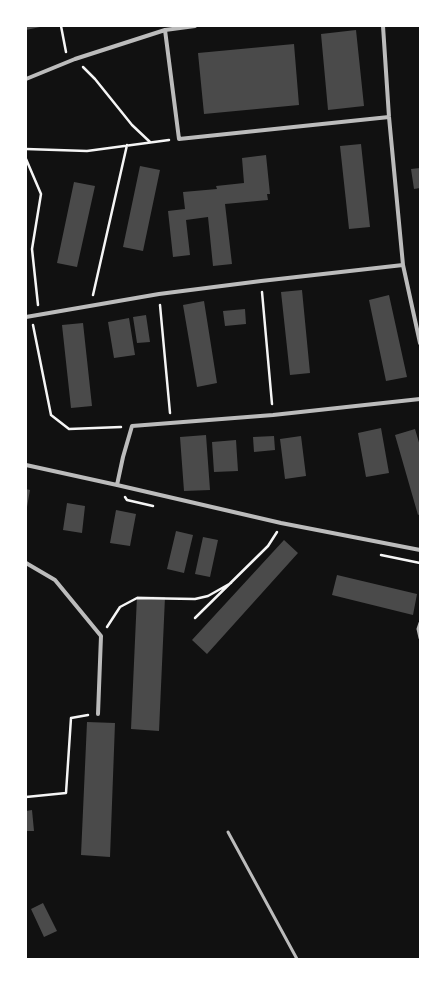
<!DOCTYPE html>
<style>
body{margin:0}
#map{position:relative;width:446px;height:985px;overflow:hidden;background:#111;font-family:"Asap Condensed",sans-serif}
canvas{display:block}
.frame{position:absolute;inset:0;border:27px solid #fff;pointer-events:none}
</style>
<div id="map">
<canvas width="446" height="985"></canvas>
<div class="frame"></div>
</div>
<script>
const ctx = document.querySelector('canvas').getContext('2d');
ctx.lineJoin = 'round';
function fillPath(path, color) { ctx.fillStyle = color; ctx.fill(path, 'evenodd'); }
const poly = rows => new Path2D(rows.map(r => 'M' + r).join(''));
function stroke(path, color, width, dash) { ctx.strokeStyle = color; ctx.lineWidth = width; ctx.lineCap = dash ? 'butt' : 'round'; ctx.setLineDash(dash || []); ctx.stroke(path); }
const building = poly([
 [26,26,40,26,40,27,26,30],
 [356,30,364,106,328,110,321,34],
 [294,44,299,105,204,114,198,53],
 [361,144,370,227,349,229,340,146],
 [266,155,270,194,267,194,268,200,225,204,232,264,213,266,208,217,186,220,190,255,173,257,168,211,185,209,183,192,217,189,216,186,244,183,242,158],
 [140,166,160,170,143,251,123,247],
 [420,168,420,188,414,189,411,169],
 [74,182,95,186,77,267,57,263],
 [302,290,310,373,290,375,281,292],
 [389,295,407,377,386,381,369,300],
 [204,301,217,383,197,387,183,305],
 [245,309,246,324,225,326,223,311],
 [146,315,150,342,137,343,133,317],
 [129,318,135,355,114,358,108,322],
 [83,323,92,406,71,408,62,325],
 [381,428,389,473,366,477,358,433],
 [415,429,420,446,420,514,418,515,395,435],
 [206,435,210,490,184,491,180,437],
 [274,436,275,450,254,452,253,437],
 [301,436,306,476,285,479,280,439],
 [236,440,238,471,214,472,212,442],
 [26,489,30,490,27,507,26,507],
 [67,503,85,506,82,533,63,530],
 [116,510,136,514,130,546,110,543],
 [176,531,193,535,184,573,167,569],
 [203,537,218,540,210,577,195,574],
 [284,540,298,553,207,654,192,640],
 [337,575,417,594,413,615,332,595],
 [137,596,165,597,159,731,131,729],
 [87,722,115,723,110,857,81,855],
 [32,810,34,831,26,831,26,811],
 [43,903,57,931,44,937,31,909]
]);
const path = poly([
 [61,26,66,52],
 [83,67,95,79,132,125,150,142],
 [26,149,87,151,169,140],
 [26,159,41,194,32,249,38,305],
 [262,292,272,404],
 [93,295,127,145],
 [160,305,170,413],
 [33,325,51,415,69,429,121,427],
 [125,497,127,500,153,506],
 [381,555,420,563],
 [195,618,268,546,277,532],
 [107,627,120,607,137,598,195,599,208,596,231,583],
 [26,797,66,793,71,718,88,715]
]);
const service = poly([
 [420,623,418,629,420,638],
 [228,832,297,959]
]);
const minor = poly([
 [383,26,389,117,403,265,420,343],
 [165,30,179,139,389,117],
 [26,79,75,59,165,30,195,26],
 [26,317,159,294,261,281,403,265],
 [26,465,117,485,281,523,420,550],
 [117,485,123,457,132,426,273,415,420,399],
 [26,563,55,580,101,636,98,714]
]);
fillPath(building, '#4a4a4a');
stroke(path, '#f5f5f5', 2.5);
stroke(service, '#bcbcbc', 3);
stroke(minor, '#bcbcbc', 4);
</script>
